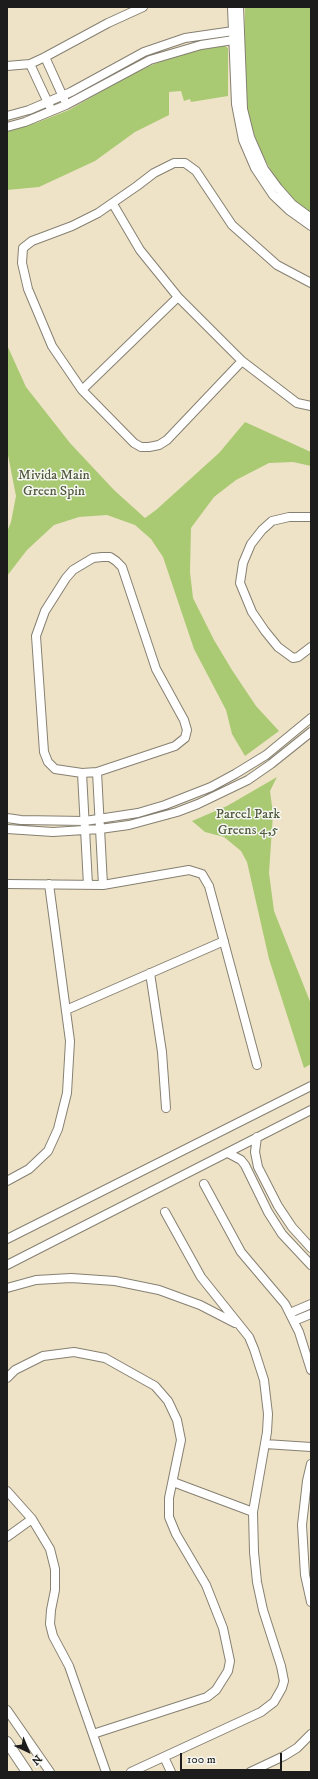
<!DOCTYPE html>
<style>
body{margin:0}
#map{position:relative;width:318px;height:1779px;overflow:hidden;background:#efe3c7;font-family:"IM FELL DW Pica",serif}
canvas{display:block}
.frame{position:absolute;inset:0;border:8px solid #1c1c1c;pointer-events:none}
.north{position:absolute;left:8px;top:1731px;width:40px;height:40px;-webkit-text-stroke:3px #f6f6f2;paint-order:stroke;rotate:136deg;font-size:11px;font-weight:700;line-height:16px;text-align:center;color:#1c1c1c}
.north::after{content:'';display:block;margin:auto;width:14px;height:18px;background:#1c1c1c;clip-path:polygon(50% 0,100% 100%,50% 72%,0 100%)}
.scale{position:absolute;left:180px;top:1753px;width:102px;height:18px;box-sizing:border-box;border:2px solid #1c1c1c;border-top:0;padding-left:5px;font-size:12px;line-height:14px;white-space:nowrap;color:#1c1c1c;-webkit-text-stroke:3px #f6f6f2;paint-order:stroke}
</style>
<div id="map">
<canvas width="318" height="1779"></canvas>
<div class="frame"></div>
<div class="north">N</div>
<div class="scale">100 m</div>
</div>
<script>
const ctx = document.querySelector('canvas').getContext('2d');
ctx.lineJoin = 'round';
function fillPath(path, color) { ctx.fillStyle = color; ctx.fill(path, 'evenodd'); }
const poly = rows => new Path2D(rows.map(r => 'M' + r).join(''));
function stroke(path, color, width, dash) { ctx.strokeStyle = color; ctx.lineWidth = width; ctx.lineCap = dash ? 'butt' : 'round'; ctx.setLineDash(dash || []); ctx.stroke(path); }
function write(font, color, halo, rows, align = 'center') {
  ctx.font = font + ' "IM FELL DW Pica",serif'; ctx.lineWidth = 3; ctx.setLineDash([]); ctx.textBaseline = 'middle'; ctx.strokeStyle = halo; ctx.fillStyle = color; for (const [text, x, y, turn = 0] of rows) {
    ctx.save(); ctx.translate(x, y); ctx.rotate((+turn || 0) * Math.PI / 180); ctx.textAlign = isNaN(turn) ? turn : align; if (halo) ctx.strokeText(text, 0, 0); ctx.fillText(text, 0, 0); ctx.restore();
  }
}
const green = poly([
 [245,7,311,7,311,213,288,195,273,174,262,154,253,131,247,110,244,67],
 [223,45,228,48,228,96,191,102,190,99,184,101,181,91,169,92,169,115,135,132,95,161,39,187,7,190,7,131,36,123,69,110,132,74,154,64,190,51],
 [7,345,26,387,70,443,114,490,145,518,156,510,219,453,245,422,311,452,311,466,293,462,269,463,236,480,214,497,191,528,190,572,193,598,214,640,232,670,256,706,279,731,245,756,232,734,226,710,194,649,163,557,151,539,135,525,107,515,79,517,54,525,27,550,7,576,7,532,11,522,16,496,7,450],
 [277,777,270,791,273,814,269,873,274,911,311,1004,311,1064,304,1068,269,959,247,862,241,851,224,837,205,832,192,821,227,806]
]);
const minor = poly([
 [232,7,236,104,243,140,255,168,273,195,290,211,311,226],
 [239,7,243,109,250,137,264,169,278,188,292,204,311,218],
 [45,57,64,99],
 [30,64,50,107],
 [7,66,30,64,45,57,108,23,143,7],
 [7,116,29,110,71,92,144,52,185,38,240,30],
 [7,127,25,122,66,105,150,60,201,45,240,39],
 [113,204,140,250,178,297,242,361,297,403,311,406],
 [242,361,167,440,159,445,149,447,141,447,134,443,82,390,52,346,28,289,22,263,23,248,32,241,72,226,98,213,137,186,154,173,174,163,185,163,196,171,232,225,277,265,311,283],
 [82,390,178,297],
 [311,517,289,517,272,521,262,530,251,544,243,563,240,583,252,612,265,631,278,647,293,658,298,657,311,647],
 [102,557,110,557,116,561,122,567,156,669,184,720,187,730,185,738,175,746,97,772,82,773,55,769,48,762,44,752,36,636,45,611,66,578,73,570,93,558,102,557],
 [97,772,103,885],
 [82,773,88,885],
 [7,818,21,820,85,821,138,813,165,805,211,787,235,774,266,755,311,718],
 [7,829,53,832,100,829,129,825,177,812,198,804,248,780,271,764,311,732],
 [7,884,103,885,189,870,202,874,209,886,257,1065],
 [150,973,162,1052,166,1108],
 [66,1010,224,941],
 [257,1137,255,1152,258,1167,278,1206,292,1227,311,1248],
 [228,1153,241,1160,245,1165,268,1212,282,1234,311,1265],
 [7,1181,29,1169,48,1151,58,1129,67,1093,70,1041,49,884],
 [204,1184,241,1252,285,1304,299,1332,311,1370],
 [7,1239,311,1086],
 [7,1265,311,1110],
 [7,1288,36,1280,71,1278,115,1281,159,1290,200,1305,235,1323],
 [290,1313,311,1304],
 [294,1321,311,1314],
 [7,1378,15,1370,43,1356,74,1352,105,1358,155,1386,168,1401,177,1420,181,1440,169,1498,169,1517,176,1534,206,1585,223,1628,230,1661,228,1671,216,1690,207,1697,93,1734],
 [265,1444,311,1447],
 [311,1464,307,1481,302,1525,305,1575,311,1602],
 [173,1482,253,1512],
 [7,1491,32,1519,50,1549,55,1569,55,1590,51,1610,50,1624,53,1636,69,1666,106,1772],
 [7,1537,32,1519],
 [7,1710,50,1772],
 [164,1757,171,1772],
 [131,1772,261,1712,274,1702,282,1688,284,1681,281,1666,263,1610,257,1582,254,1552,253,1512,267,1432,268,1414,264,1380,254,1349,249,1337,201,1277,165,1212],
 [250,1772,284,1756,297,1748,311,1734]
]);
const major = poly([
 [7,1742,27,1772]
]);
const parkNames = [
 ["Mivida Main",54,476],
 ["Green Spin",54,492],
 ["Parcel Park",248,815],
 ["Greens 4,5",248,831]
];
fillPath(green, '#a9ca73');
stroke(minor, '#868072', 10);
stroke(major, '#868072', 12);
stroke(minor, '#fff', 8);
stroke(major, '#fff', 10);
write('14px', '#4d593a', '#f6f6f2', parkNames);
</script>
